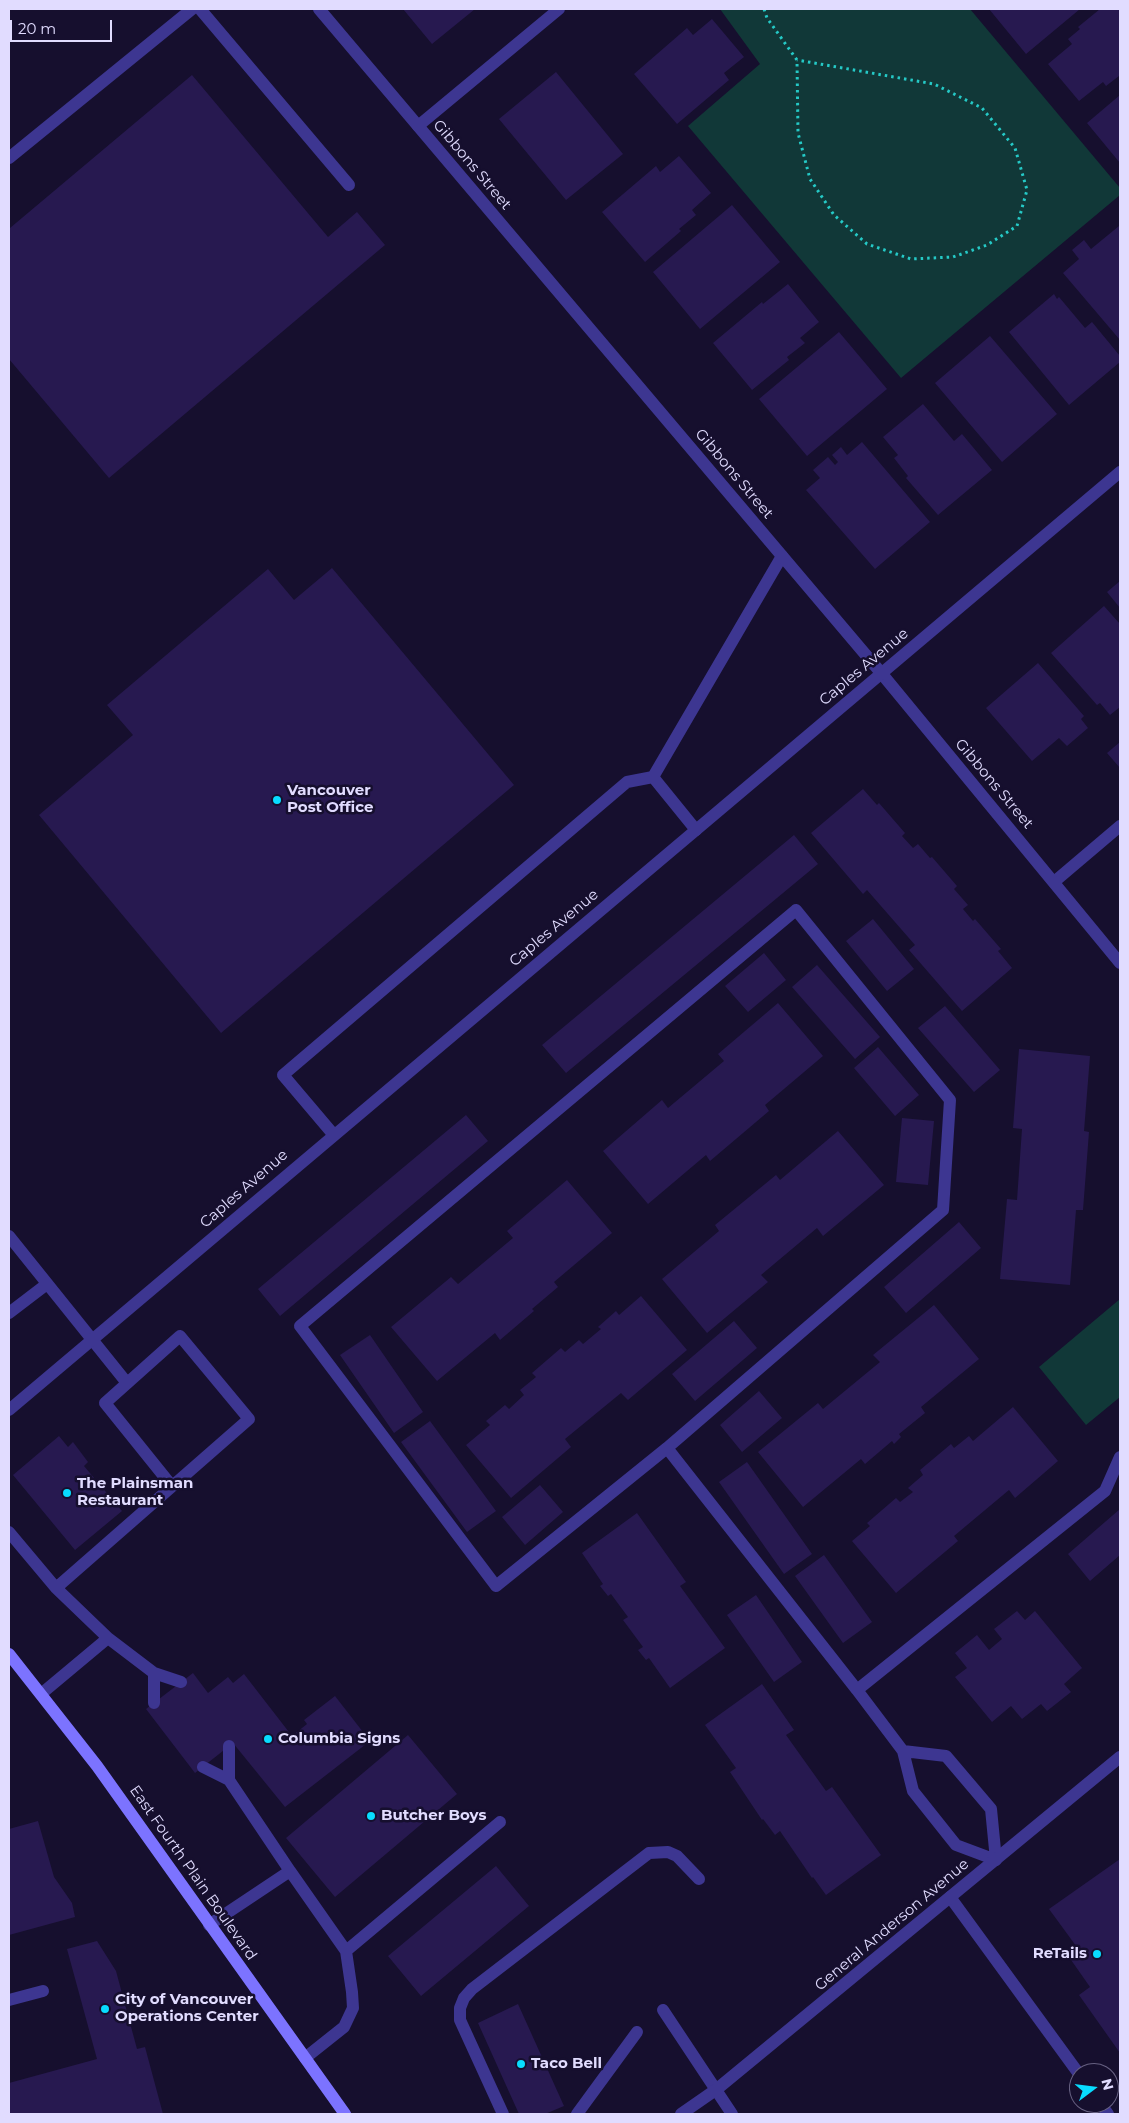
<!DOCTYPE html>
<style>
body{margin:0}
#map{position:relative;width:1129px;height:2123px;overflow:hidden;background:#160f2e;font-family:Montserrat,sans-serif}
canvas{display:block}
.frame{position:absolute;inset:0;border:10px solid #e1dcff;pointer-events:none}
.north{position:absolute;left:1069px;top:2063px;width:50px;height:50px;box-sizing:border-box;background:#160f2e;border:1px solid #676182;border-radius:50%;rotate:75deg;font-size:14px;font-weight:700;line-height:20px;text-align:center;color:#e1dcff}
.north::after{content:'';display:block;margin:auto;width:18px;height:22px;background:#08dcff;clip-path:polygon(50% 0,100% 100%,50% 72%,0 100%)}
.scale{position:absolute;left:10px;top:20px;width:102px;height:22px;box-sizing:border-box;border:2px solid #e1dcff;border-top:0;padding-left:6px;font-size:15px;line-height:18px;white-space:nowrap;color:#e1dcff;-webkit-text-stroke:4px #160f2e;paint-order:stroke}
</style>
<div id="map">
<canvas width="1129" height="2123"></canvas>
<div class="frame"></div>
<div class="north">N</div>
<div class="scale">20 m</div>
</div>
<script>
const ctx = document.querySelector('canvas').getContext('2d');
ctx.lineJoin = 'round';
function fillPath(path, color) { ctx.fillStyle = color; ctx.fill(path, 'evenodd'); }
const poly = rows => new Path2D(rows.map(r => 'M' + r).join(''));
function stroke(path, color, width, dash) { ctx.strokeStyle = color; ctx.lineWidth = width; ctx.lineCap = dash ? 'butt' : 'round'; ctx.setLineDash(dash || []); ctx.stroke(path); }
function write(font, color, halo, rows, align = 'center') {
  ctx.font = font + ' Montserrat,sans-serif'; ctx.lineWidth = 5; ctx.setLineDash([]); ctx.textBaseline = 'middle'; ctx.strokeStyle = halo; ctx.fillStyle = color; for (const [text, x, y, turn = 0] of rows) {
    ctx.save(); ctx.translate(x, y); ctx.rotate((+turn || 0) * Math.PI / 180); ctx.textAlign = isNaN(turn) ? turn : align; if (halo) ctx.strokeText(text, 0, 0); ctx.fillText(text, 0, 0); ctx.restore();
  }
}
const green = poly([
 [720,9,970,9,1120,188,1120,195,901,378,688,126,760,64],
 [1120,1299,1120,1397,1086,1425,1039,1367]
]);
const building = poly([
 [403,9,475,9,432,44],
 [989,9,1080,9,1026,54],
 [1100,9,1120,9,1120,77,1119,76,1106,86,1103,82,1079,101,1048,64,1072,44,1068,39,1080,29,1078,27],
 [712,19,744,57,724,73,729,80,677,124,634,74,687,28,693,35],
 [556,72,623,154,566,200,499,119],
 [192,75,328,237,357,212,385,245,109,478,9,359,9,226,10,228],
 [1120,95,1120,163,1087,123],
 [679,156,711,193,692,210,696,215,679,229,681,231,645,262,602,212,656,166,660,172],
 [732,205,780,262,700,329,653,272],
 [1119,226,1120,226,1120,340,1063,273,1079,259,1072,250,1084,240,1091,249],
 [788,284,819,322,800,338,805,343,787,357,789,360,752,390,713,343,762,302,763,304],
 [1054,294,1057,299,1059,297,1085,328,1092,322,1120,356,1120,362,1069,405,1009,332],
 [839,332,887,389,807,456,759,399],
 [990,336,1057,414,1002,462,935,383],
 [923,404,954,441,962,434,992,470,938,515,906,478,908,476,894,458,898,455,883,437],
 [862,442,930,522,875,569,806,490,820,478,813,470,828,457,835,465,838,462,832,455,841,447,847,455],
 [332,568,514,785,221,1033,39,815,133,735,107,705,268,569,294,600],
 [1120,581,1120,608,1107,592],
 [1104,606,1120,624,1120,707,1110,715,1100,703,1097,705,1051,653],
 [1038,663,1084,716,1081,719,1088,728,1067,746,1059,738,1032,761,986,708],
 [1120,742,1120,768,1107,753],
 [863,789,877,805,879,803,905,833,902,836,913,848,918,844,930,858,932,857,957,886,954,889,968,905,963,909,973,921,975,919,1001,949,998,951,1012,968,962,1011,909,950,915,945,867,890,863,894,811,833],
 [794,835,818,864,566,1073,542,1045],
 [873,919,914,969,887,991,846,941],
 [764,953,786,980,748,1012,725,986],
 [817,965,880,1037,855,1059,792,987],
 [778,1003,823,1056,765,1105,769,1111,710,1161,706,1155,648,1204,603,1151,662,1100,668,1108,724,1061,718,1054],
 [945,1006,1000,1070,974,1092,918,1028],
 [878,1047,919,1095,895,1116,854,1068],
 [1019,1049,1090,1056,1084,1131,1089,1132,1083,1210,1076,1210,1070,1285,1000,1279,1007,1199,1017,1200,1022,1129,1013,1128],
 [466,1115,488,1141,280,1316,258,1289],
 [902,1118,934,1121,928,1185,896,1182],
 [838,1131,884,1185,823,1236,817,1228,761,1275,768,1282,707,1333,662,1279,719,1231,715,1225,776,1175,780,1180],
 [567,1180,612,1233,554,1282,558,1287,532,1309,534,1311,500,1340,495,1333,437,1381,391,1327,451,1277,458,1284,513,1238,507,1231],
 [959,1222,981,1248,906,1313,884,1287],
 [641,1296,687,1350,628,1400,621,1393,565,1439,571,1447,511,1498,466,1445,490,1425,486,1421,505,1405,509,1409,524,1395,520,1390,536,1377,532,1373,561,1348,565,1352,579,1340,583,1344,601,1329,598,1327,616,1311,619,1315],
 [934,1305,979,1359,921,1407,925,1413,899,1434,901,1437,894,1444,892,1441,865,1464,861,1459,803,1507,758,1452,818,1403,823,1409,880,1362,873,1355],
 [734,1321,757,1348,695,1401,672,1374],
 [370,1335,423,1412,394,1433,340,1355],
 [759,1391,782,1418,742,1452,720,1425],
 [1013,1407,1058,1461,1015,1498,1009,1490,954,1536,958,1541,896,1593,852,1541,870,1526,867,1523,896,1498,900,1502,913,1492,908,1488,923,1475,920,1470,951,1444,954,1448,969,1436,973,1441],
 [430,1421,496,1511,467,1532,401,1442],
 [59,1436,68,1447,73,1442,88,1462,84,1466,122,1511,75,1550,13,1475],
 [747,1462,812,1554,784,1574,719,1482],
 [540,1485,563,1512,525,1545,502,1517],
 [1120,1509,1120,1555,1090,1581,1068,1554],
 [637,1513,686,1582,680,1586,725,1648,670,1688,649,1658,646,1660,638,1650,643,1647,623,1620,628,1617,611,1594,608,1596,600,1586,603,1584,582,1553],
 [824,1555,872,1622,843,1643,795,1576],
 [756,1595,802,1662,774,1682,727,1615],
 [1017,1611,1025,1620,1035,1611,1082,1668,1064,1684,1071,1692,1047,1711,1041,1704,1022,1719,1011,1706,992,1722,955,1677,967,1668,955,1653,977,1635,989,1650,1002,1639,994,1629],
 [193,1673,208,1693,228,1677,233,1683,244,1674,292,1736,307,1724,304,1720,335,1696,370,1741,285,1807,233,1743,195,1773,146,1709],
 [762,1684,794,1730,786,1735,826,1791,832,1787,881,1855,826,1895,813,1877,812,1878,780,1831,775,1835,763,1819,762,1820,730,1772,736,1768,705,1725],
 [408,1735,457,1794,335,1897,286,1838],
 [38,1821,54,1877,72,1903,75,1917,9,1935,9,1829],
 [1120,1859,1120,2053,1079,1995,1090,1987,1069,1957,1079,1950,1049,1909],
 [496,1866,529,1906,421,1996,388,1956],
 [97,1941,116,1971,137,2049,145,2047,163,2114,9,2114,9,2083,97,2059,67,1949],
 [518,2004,564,2106,545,2114,519,2114,478,2023]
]);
const path = poly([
 [764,9,767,18,797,60,798,133,810,179,834,215,867,244,911,259,953,257,987,245,1017,226,1027,190,1015,148,982,108,934,84,797,60]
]);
const service = poly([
 [200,9,349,185],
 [418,126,559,9],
 [9,158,192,9],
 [653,777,782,556],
 [1054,882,1120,826],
 [796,910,950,1100,943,1210,667,1448,496,1586,300,1326,796,910],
 [333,1134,283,1075,627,782,653,777,696,830],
 [9,1236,127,1383],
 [9,1313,47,1284],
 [667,1448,857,1690,1105,1491,1120,1457],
 [9,1532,56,1588,108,1638],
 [56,1588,249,1419,180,1336,105,1403,171,1485],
 [154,1673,181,1682],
 [857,1690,903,1751,913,1791,956,1845,996,1860,991,1809,946,1756,903,1751],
 [41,1694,108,1638,154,1673,154,1703],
 [203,1767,229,1780,290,1871],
 [229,1780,229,1746],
 [950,1897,1079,2074],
 [209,1925,290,1871,346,1951,352,1992,353,2008,344,2027,305,2058],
 [346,1951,500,1822],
 [9,2000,43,1991],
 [663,2010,732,2114],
 [1100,2103,1108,2114],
 [503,2114,460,2020,460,2008,464,1998,472,1989,649,1853,668,1852,677,1856,699,1879],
 [577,2114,637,2032]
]);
const minor = poly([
 [319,9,882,674,1120,963]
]);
const tertiary = poly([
 [9,1410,1120,472],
 [681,2114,717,2089,1120,1757]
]);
const secondary = poly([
 [9,1654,97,1766,345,2114]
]);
const markers = [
 [277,800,5,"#08dcff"],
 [67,1493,5,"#08dcff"],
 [268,1739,5,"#08dcff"],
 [371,1816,5,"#08dcff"],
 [1097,1954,5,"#08dcff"],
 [105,2009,5,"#08dcff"],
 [521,2064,5,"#08dcff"]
];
const streetNames = [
 ["Gibbons Street",472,165,50],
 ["Gibbons Street",734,474,50],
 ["Caples Avenue",864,667,-40],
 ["Gibbons Street",994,784,50],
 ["Caples Avenue",554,928,-40],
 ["Caples Avenue",244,1189,-41],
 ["East Fourth Plain Boulevard",193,1873,55],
 ["General Anderson Avenue",892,1925,-40]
];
const poiNames = [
 ["Vancouver",287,791],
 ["Post Office",287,808],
 ["The Plainsman",77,1484],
 ["Restaurant",77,1501],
 ["Columbia Signs",278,1739],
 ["Butcher Boys",381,1816],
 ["ReTails",1087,1954,"right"],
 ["City of Vancouver",115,2000],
 ["Operations Center",115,2017],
 ["Taco Bell",531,2064]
];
fillPath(green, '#113838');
fillPath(building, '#271950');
stroke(path, '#25c9c6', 3, [2.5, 4]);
stroke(service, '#3d3691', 12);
stroke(minor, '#3d3691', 12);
stroke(tertiary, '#3d3691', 12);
stroke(secondary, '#7c73ff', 12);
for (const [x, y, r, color] of markers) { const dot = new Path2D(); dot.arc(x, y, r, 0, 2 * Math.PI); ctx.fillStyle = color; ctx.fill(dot); stroke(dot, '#160f2e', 2); }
write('15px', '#e1dcff', '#160f2e', streetNames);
write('bold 15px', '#e1dcff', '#160f2e', poiNames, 'left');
</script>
